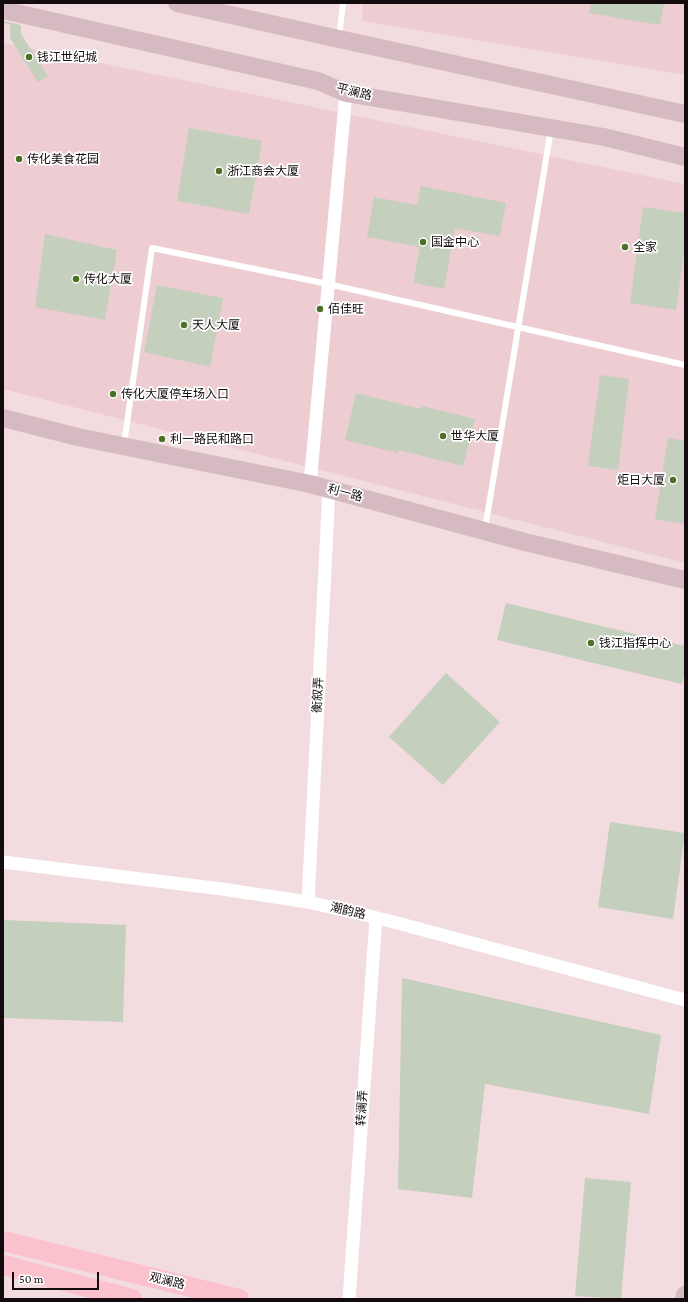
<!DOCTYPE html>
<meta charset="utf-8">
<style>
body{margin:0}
#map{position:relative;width:688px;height:1302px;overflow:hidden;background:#f3dcdf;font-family:"Crimson Pro",serif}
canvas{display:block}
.frame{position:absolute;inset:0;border:4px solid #130b0d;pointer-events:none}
.scale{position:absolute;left:12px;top:1272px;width:87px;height:18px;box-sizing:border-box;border:2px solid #130b0d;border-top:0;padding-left:5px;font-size:12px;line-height:14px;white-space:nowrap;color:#130b0d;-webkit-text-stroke:3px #fff;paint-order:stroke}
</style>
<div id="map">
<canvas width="688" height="1302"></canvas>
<div class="frame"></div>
<div class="scale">50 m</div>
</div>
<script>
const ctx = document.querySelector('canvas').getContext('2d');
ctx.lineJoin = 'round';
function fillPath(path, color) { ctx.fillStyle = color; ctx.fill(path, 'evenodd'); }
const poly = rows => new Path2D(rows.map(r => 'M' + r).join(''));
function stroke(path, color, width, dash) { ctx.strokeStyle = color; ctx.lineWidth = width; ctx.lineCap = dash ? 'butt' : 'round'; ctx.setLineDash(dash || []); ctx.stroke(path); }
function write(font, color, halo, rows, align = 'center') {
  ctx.font = font + ' "Crimson Pro","Noto Sans SC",serif'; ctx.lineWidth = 3.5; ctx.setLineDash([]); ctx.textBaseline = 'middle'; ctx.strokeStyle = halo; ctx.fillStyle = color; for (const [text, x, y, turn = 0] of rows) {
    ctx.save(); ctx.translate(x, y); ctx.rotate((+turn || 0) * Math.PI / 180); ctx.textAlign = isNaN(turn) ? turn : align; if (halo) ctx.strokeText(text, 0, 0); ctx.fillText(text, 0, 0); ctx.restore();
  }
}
const built = poly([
 [363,3,685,3,685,75,362,21],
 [4,43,685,184,685,563,3,389,3,58]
]);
const building = poly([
 [591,3,664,3,660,25,589,13],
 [3,21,21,25,21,34,48,76,38,82,10,38,10,24,3,23],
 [189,128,262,141,249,214,177,201],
 [421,186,506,203,500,236,455,228,444,289,413,283,420,247,367,237,374,197,417,205],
 [643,207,685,213,685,243,676,310,630,303],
 [45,234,117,250,105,320,35,307],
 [157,285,223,298,210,367,144,352],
 [600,375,629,379,618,470,588,466],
 [356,393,421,409,422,406,475,419,463,466,398,450,398,453,345,440],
 [668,438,685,441,685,524,655,519],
 [506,603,685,646,685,672,682,684,497,640],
 [446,673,500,722,443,785,389,737],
 [610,822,685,833,673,919,598,907],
 [3,920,126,925,123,1022,3,1018],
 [402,978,661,1035,649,1114,485,1084,472,1198,398,1189],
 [585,1178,631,1182,621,1299,575,1296]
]);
const lane = poly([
 [339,38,343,3],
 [124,444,152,248,328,284,685,365],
 [485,529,551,129]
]);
const street = poly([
 [310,484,346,93],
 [3,862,222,889,308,902,386,920,685,1000],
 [308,902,329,489],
 [349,1299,376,918]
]);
const secondary = poly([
 [177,3,339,39,685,114],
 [3,10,318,81,346,93,604,137,685,157],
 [3,418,78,437,310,484,525,542,685,580],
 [684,1299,685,1295]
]);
const primary = poly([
 [3,1241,239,1299],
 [3,1265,132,1299]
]);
const markers = [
 [29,57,4,"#4d7028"],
 [19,159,4,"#4d7028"],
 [219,171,4,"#4d7028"],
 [423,242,4,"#4d7028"],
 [625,247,4,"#4d7028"],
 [76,279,4,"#4d7028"],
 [320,309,4,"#4d7028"],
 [184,325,4,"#4d7028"],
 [113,394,4,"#4d7028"],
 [443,436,4,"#4d7028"],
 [162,439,4,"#4d7028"],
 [673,480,4,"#4d7028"],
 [591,643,4,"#4d7028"]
];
const poiNames = [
 ["钱江世纪城",37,57],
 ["传化美食花园",27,159],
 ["浙江商会大厦",227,171],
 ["国金中心",431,242],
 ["全家",633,247],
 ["传化大厦",84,279],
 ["佰佳旺",328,309],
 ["天人大厦",192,325],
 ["传化大厦停车场入口",121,394],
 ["世华大厦",451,436],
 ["利一路民和路口",170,439],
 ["炬日大厦",665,480,"right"],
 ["钱江指挥中心",599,643]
];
const streetNames = [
 ["平澜路",354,92,14],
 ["利一路",345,493,15],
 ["衡叙弄",318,695,-87],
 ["潮韵路",348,911,13],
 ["转澜弄",362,1108,-86],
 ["观澜路",167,1281,14]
];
fillPath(built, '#edcdd2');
fillPath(building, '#c5cfbe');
stroke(lane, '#fff', 6);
stroke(street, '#fff', 13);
stroke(secondary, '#d5bbc1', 18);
stroke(primary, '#fbc1cd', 20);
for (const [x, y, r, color] of markers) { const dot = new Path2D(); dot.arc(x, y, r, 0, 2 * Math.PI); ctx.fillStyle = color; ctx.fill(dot); stroke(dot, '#fff', 1.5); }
write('12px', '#130b0d', '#fff', poiNames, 'left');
write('12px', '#130b0d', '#fff', streetNames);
</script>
